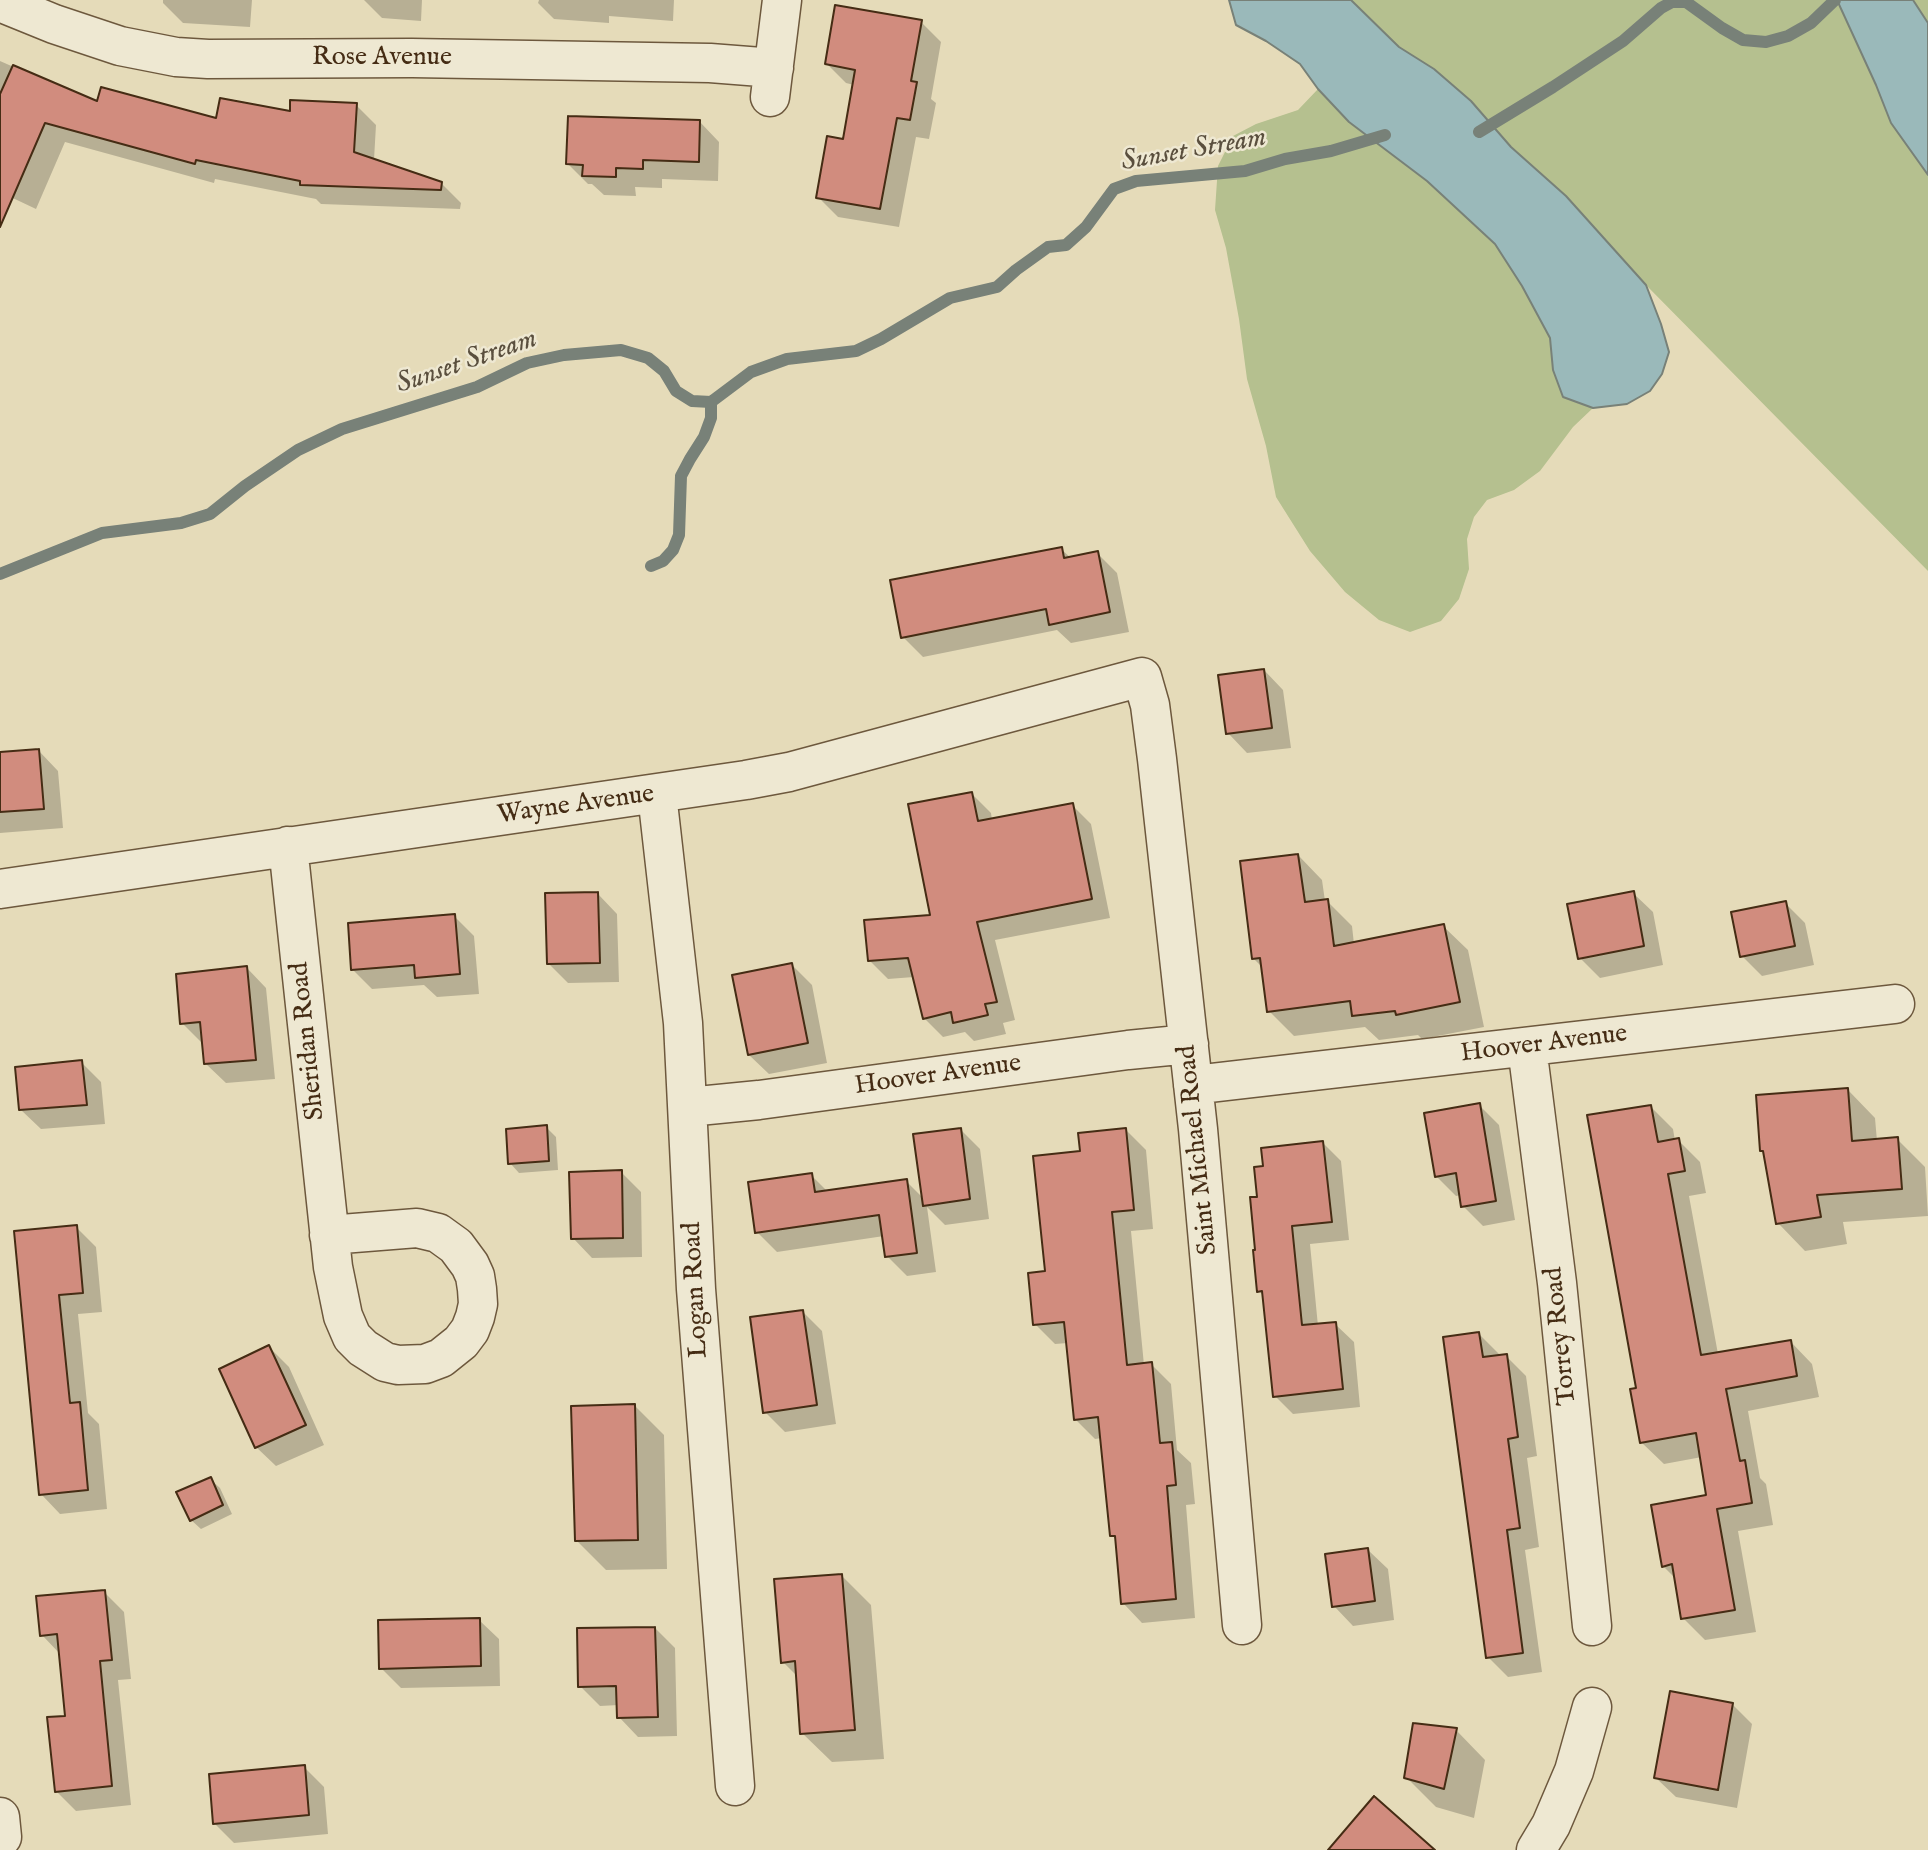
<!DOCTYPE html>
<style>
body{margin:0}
canvas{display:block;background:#e5dbb9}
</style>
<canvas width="1928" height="1850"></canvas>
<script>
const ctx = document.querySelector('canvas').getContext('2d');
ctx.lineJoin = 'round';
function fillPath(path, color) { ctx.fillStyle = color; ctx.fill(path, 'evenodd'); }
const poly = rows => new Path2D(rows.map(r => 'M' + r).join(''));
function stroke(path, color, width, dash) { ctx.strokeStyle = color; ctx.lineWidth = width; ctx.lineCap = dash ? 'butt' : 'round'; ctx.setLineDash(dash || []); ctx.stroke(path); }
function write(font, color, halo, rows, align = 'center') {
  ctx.font = font + ' "IM FELL English",serif'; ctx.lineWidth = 5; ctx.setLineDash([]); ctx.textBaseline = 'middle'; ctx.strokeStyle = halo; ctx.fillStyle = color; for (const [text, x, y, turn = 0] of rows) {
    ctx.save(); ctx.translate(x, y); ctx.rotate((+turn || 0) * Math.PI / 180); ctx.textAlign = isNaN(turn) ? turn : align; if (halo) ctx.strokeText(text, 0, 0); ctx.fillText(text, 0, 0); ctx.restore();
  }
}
const green = poly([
 [1351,0,1928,0,1928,571,1646,285,1566,196,1511,147,1471,101,1434,69,1399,47],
 [1318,89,1350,122,1427,181,1495,244,1522,286,1550,338,1553,370,1563,397,1593,408,1573,427,1540,471,1514,490,1487,500,1474,517,1467,539,1469,569,1459,599,1441,621,1410,632,1379,620,1345,592,1310,551,1276,497,1266,446,1247,379,1239,319,1226,248,1215,210,1218,166,1233,136,1256,124,1298,110]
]);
const water = poly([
 [1229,0,1351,0,1399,47,1434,69,1471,101,1511,147,1566,196,1646,285,1661,324,1669,352,1662,374,1650,391,1627,404,1593,408,1563,397,1553,370,1550,338,1522,286,1495,244,1427,181,1349,122,1318,89,1300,64,1266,41,1236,25,1229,0],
 [1837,0,1913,0,1928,23,1928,175,1891,123,1876,85,1837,0]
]);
const shadow = poly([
 [163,0,252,0,250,27,183,23,163,3],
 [364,0,422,0,421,21,382,18],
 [539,0,674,0,673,21,609,16,609,23,554,19,538,3],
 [921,22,941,42,931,99,936,103,929,139,916,137,899,227,838,217,818,197,844,141,854,85,846,83,827,64],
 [0,61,98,104,218,121,356,105,376,125,374,160,441,183,461,203,460,209,321,204,316,199,215,179,214,183,65,142,36,209,0,192],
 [700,122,719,142,718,181,662,179,662,188,635,187,636,196,604,195,592,184,588,184,568,164],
 [1061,549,1071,558,1097,553,1117,573,1129,632,1071,643,1057,630,923,657,903,637],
 [1264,670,1283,690,1291,748,1247,753,1228,733],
 [39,751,58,771,63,828,0,833,0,754],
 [972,794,991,813,992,820,1072,805,1091,824,1110,918,995,940,1015,1020,1003,1023,1006,1034,974,1041,965,1032,943,1037,924,1018,914,977,888,979,869,960,932,916],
 [1298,855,1322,880,1325,901,1327,901,1352,926,1354,944,1443,926,1468,950,1484,1027,1422,1039,1418,1035,1379,1040,1365,1027,1294,1036,1269,1011,1263,968,1253,958],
 [1633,893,1653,912,1663,965,1600,978,1580,958],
 [598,894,617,914,619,982,568,983,548,963],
 [1785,903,1805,923,1814,965,1762,976,1742,956],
 [454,916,474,936,479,994,437,997,424,985,372,989,352,969],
 [792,965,812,985,827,1063,769,1074,749,1055],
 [247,968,266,988,275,1079,226,1083,206,1064,204,1042,202,1043,182,1023],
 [81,1062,101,1082,105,1124,41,1129,21,1110],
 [1848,1090,1875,1118,1877,1141,1897,1139,1925,1167,1928,1216,1843,1222,1847,1244,1805,1251,1778,1223,1766,1154,1762,1150],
 [1479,1105,1499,1125,1515,1220,1483,1226,1463,1206,1461,1195,1456,1196,1436,1176],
 [1650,1106,1673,1129,1675,1141,1678,1140,1700,1162,1706,1193,1689,1196,1718,1354,1790,1341,1812,1364,1819,1397,1748,1411,1760,1478,1766,1484,1773,1525,1738,1531,1756,1632,1705,1640,1683,1618,1676,1579,1663,1566,1708,1497,1702,1457,1664,1464,1641,1442,1638,1389],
 [546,1127,556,1137,558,1170,519,1173,510,1163],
 [960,1129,980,1149,989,1219,945,1225,927,1207,936,1272,907,1276,887,1256,884,1236,777,1252,757,1232,811,1175,828,1192,906,1181,924,1199],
 [1126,1130,1146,1150,1153,1229,1131,1231,1144,1365,1151,1364,1171,1384,1177,1450,1191,1463,1195,1504,1186,1505,1195,1618,1142,1623,1123,1603,1117,1541,1112,1535,1102,1438,1095,1439,1075,1419,1068,1343,1055,1344,1035,1324,1047,1273,1082,1153],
 [1323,1143,1341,1161,1349,1240,1310,1244,1318,1326,1335,1324,1354,1342,1360,1407,1293,1414,1275,1396,1265,1297,1259,1291,1257,1251,1259,1198,1265,1167],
 [621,1172,641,1192,642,1257,592,1258,573,1238],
 [76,1227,96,1247,102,1312,78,1314,88,1413,99,1424,107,1509,60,1514,41,1494,16,1232],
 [802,1311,822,1331,836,1424,785,1432,765,1412],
 [1479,1334,1499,1354,1499,1357,1506,1356,1526,1376,1537,1456,1527,1458,1539,1547,1525,1550,1542,1672,1508,1677,1488,1657],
 [269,1347,289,1367,324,1445,276,1466,256,1447],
 [635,1406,664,1435,667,1569,606,1570,577,1541],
 [210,1479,220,1488,232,1514,201,1529,191,1520],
 [1368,1550,1388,1569,1394,1620,1353,1626,1334,1606],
 [842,1576,871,1605,884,1759,832,1762,802,1733,798,1677,783,1662],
 [104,1592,124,1612,131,1679,118,1680,131,1805,76,1811,56,1791,67,1717,61,1655,42,1635],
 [479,1620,499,1639,500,1686,401,1688,381,1668],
 [655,1628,675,1648,677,1736,638,1737,619,1717,619,1705,600,1706,580,1686],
 [1732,1704,1752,1724,1737,1808,1676,1797,1656,1778],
 [1456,1730,1485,1760,1474,1818,1436,1807,1406,1777],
 [304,1767,324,1787,328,1834,234,1843,214,1823]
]);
const stream = poly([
 [1479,132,1553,87,1623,41,1661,8,1672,2,1686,2,1722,28,1743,40,1766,42,1788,36,1811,23,1835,0],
 [651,566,663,561,673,550,679,535,681,476,690,459,704,437,711,418,711,402],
 [0,574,102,533,181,523,210,514,245,486,298,450,342,429,477,387,527,363,564,355,621,350,648,358,664,371,676,391,692,401,711,402,751,372,787,359,856,351,881,339,950,298,997,287,1016,270,1048,247,1066,245,1086,227,1114,189,1136,181,1245,171,1285,159,1331,151,1385,135]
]);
const building = poly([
 [835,5,922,20,911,81,917,82,910,120,897,118,880,209,816,198,827,136,843,139,855,70,825,64,835,5],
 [13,65,97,101,101,87,216,118,220,98,290,111,290,100,357,103,354,152,442,182,441,190,300,185,300,181,196,160,195,164,45,123,0,227,0,94,13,65],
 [568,116,700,120,699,162,643,160,643,169,616,168,616,177,582,176,583,165,566,164,568,116],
 [1062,547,1064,558,1098,551,1110,612,1049,625,1046,609,901,638,890,580,1062,547],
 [1264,669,1272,728,1226,734,1218,675,1264,669],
 [39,749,44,809,0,812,0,752,39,749],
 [972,792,978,821,1073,803,1092,899,977,922,997,1002,985,1004,988,1015,953,1023,951,1012,923,1019,908,958,868,961,864,920,930,915,908,804,972,792],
 [1298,854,1305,902,1328,899,1334,946,1444,924,1460,1002,1396,1015,1395,1011,1352,1016,1350,1001,1267,1012,1260,958,1252,959,1240,861,1298,854],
 [1634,891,1644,946,1578,959,1567,904,1634,891],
 [598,892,600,963,547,964,545,893,598,892],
 [1786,901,1795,946,1740,957,1731,912,1786,901],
 [455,914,460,974,415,978,414,965,351,970,348,923,455,914],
 [792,963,808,1043,748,1055,732,975,792,963],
 [247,966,256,1060,204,1064,200,1022,180,1024,176,974,247,966],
 [82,1060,87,1105,19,1110,15,1067,82,1060],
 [1848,1088,1852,1141,1898,1137,1902,1189,1817,1195,1821,1217,1776,1224,1763,1151,1760,1151,1756,1095,1848,1088],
 [1480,1103,1496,1201,1461,1207,1456,1173,1435,1177,1424,1113,1480,1103],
 [1651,1105,1658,1142,1679,1138,1685,1171,1668,1174,1701,1355,1791,1340,1797,1376,1726,1389,1740,1461,1745,1460,1752,1503,1717,1509,1735,1610,1681,1619,1672,1564,1662,1567,1651,1505,1706,1495,1696,1433,1640,1443,1630,1389,1636,1388,1587,1115,1651,1105],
 [547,1125,549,1161,508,1164,506,1129,547,1125],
 [961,1128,970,1199,923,1206,913,1134,961,1128],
 [1126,1128,1134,1210,1112,1212,1127,1365,1152,1362,1160,1443,1172,1442,1176,1485,1167,1486,1176,1599,1121,1604,1115,1536,1110,1536,1098,1417,1074,1420,1064,1322,1033,1325,1028,1273,1045,1271,1033,1156,1080,1151,1078,1133,1126,1128],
 [1323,1141,1332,1222,1292,1226,1302,1325,1336,1322,1343,1389,1273,1397,1262,1291,1257,1292,1253,1250,1255,1250,1250,1197,1257,1197,1254,1167,1263,1166,1261,1148,1323,1141],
 [622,1170,623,1238,571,1239,569,1172,622,1170],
 [812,1173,815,1192,907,1179,917,1253,885,1257,879,1215,755,1233,748,1182,812,1173],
 [77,1225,83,1293,59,1295,70,1403,80,1402,88,1490,39,1495,14,1231,77,1225],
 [803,1310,817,1405,763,1413,750,1317,803,1310],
 [1479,1332,1483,1357,1507,1354,1518,1437,1508,1439,1520,1528,1507,1530,1523,1653,1486,1658,1443,1337,1479,1332],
 [269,1345,306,1425,255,1448,219,1369,269,1345],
 [635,1404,638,1540,575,1541,571,1406,635,1404],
 [211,1477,223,1505,190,1521,176,1492,211,1477],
 [1368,1548,1375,1601,1332,1607,1325,1554,1368,1548],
 [842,1574,855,1730,800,1734,795,1661,781,1663,774,1579,842,1574],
 [105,1590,112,1660,100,1661,112,1786,55,1792,47,1717,65,1716,57,1634,40,1636,36,1596,105,1590],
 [480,1618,481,1666,379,1669,378,1620,480,1618],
 [655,1627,658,1717,617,1718,616,1686,578,1687,577,1628,655,1627],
 [1670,1691,1733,1703,1718,1790,1654,1778,1670,1691],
 [1413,1723,1457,1728,1444,1789,1404,1778,1413,1723],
 [305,1765,309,1815,213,1824,209,1774,305,1765],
 [1374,1796,1435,1850,1328,1850,1374,1796]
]);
const minor = poly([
 [0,2,54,24,120,46,176,57,208,59,412,58,710,63,774,68],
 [770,97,782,0],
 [657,794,683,1023,696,1289,735,1786],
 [288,846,333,1267,343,1316,352,1337,363,1348,385,1362,398,1365,425,1364,441,1358,461,1342,470,1330,475,1317,478,1304,477,1289,475,1276,470,1265,456,1246,438,1233,417,1228,329,1235],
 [0,889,746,780,789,772,1142,677,1150,705,1157,759,1198,1129,1242,1625],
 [1527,1047,1557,1283,1592,1626],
 [1193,1085,1895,1004],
 [688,1107,759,1100,1128,1050,1189,1044],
 [0,1817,2,1837],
 [1536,1850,1551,1825,1574,1771,1592,1707]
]);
const streetNames = [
 ["Rose Avenue",382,59],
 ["Wayne Avenue",576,806,-8],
 ["Sheridan Road",309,1041,-96],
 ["Hoover Avenue",1544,1045,-7],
 ["Hoover Avenue",938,1076,-8],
 ["Saint Michael Road",1199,1150,-96],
 ["Logan Road",697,1290,-93],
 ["Torrey Road",1562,1336,-96]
];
const waterNames = [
 ["Sunset Stream",1194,151,-10],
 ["Sunset Stream",467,363,-19]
];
fillPath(green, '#b5c08f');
fillPath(water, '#9ab9ba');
stroke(water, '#788178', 2);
fillPath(shadow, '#0003');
stroke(stream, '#788178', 12);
fillPath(building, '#d18c7e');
stroke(building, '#452c14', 2);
stroke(minor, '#6d583d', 41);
stroke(minor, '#eee8d2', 38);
write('26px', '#452c14', '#eee8d2', streetNames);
write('italic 28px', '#5a4f3e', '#eee8d2', waterNames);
</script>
